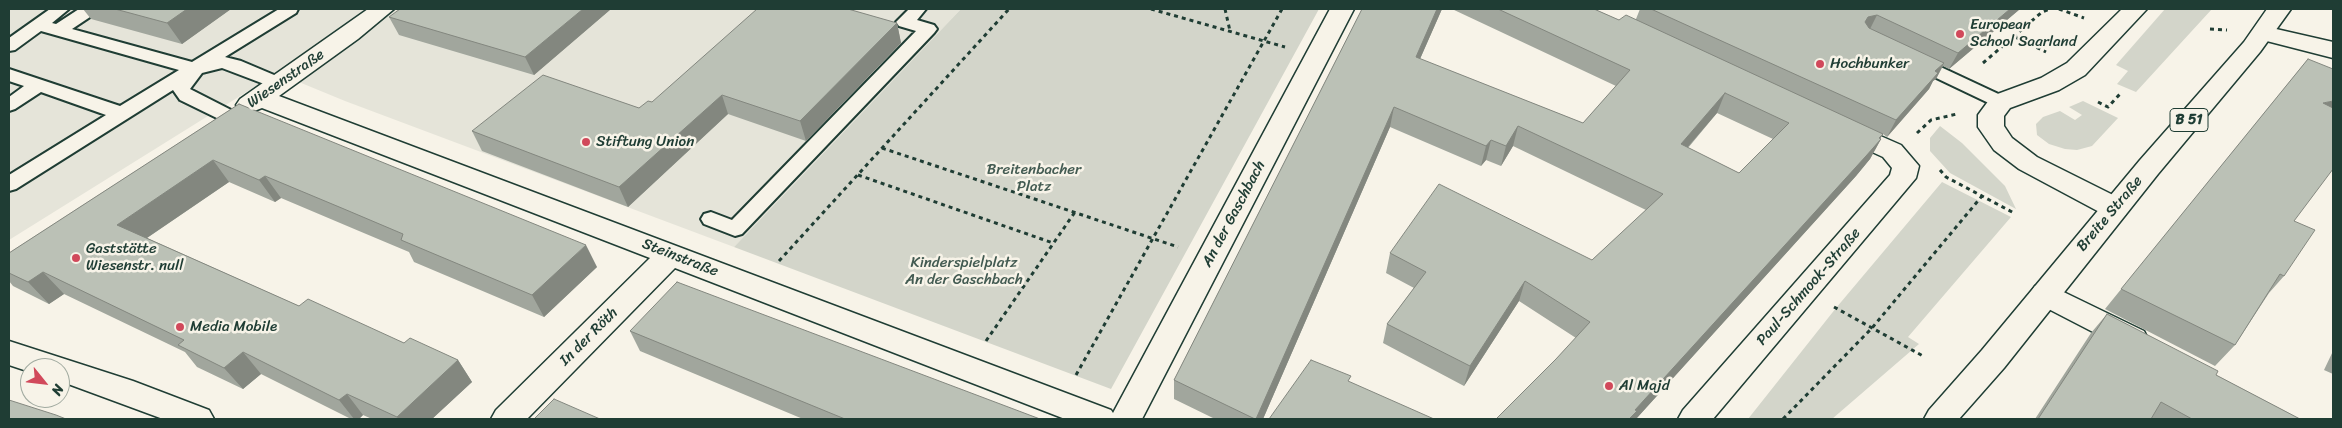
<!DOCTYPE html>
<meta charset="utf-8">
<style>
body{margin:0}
#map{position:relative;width:2342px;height:428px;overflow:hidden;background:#f7f3e8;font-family:Sriracha,sans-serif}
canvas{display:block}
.frame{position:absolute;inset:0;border:10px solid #1f3d34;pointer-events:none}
.north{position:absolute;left:20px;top:358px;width:50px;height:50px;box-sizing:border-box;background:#f7f3e8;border:1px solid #a1aaa0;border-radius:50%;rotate:119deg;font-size:14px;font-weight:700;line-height:20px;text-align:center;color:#1f3d34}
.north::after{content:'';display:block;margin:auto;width:18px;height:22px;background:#d1495b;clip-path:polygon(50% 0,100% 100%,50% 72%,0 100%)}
</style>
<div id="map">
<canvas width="2342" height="428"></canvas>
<div class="frame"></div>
<div class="north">N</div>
</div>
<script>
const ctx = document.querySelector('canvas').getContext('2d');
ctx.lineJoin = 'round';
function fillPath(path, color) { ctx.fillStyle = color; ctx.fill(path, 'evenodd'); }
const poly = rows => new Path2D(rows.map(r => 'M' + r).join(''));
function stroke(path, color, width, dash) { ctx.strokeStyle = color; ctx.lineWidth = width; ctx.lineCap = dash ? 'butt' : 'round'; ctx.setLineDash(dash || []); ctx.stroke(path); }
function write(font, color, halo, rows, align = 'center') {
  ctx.font = font + ' Sriracha,sans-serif'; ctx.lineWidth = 5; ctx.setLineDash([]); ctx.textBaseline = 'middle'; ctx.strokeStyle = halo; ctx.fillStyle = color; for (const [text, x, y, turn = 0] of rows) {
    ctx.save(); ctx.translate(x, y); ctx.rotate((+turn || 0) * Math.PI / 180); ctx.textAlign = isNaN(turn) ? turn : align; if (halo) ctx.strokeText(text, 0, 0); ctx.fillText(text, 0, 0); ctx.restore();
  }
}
const built = poly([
 [9,9,961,9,734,247,345,101,277,73,9,240]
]);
const green = poly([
 [961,9,1319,9,1111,389,734,247],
 [2165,9,2212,9,2136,92,2117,84,2128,71,2116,65],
 [2083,101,2118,118,2092,146,2077,150,2065,149,2049,144,2037,135,2036,124,2043,117,2060,111,2075,120,2082,115,2069,107],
 [1940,126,1962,143,2005,186,2016,209,1950,173,1930,151,1930,138],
 [1942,182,2011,217,1908,337,1919,344,1832,419,1748,419,1836,308]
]);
const path = poly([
 [1151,9,1285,47],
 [1225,9,1230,31],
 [2059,9,2084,18],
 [2210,29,2227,30],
 [2015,37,2046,52],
 [1983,63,2042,12,2050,9],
 [2098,102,2108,107,2120,94],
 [1917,133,1931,120,1957,114],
 [882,148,1178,247],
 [1940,170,1946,177,2014,213],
 [858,175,1053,243],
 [779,261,1009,9],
 [1834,307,1923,356],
 [986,341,1075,212],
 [1076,375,1282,9],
 [1783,419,1872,328,1982,196]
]);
const lane = poly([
 [50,9,69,9,52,23,56,24,79,9,98,9,96,13,72,29,192,62,279,9,298,9,296,13,225,57,241,61,286,80,289,84,286,88,280,90,222,68,202,73,190,89,237,113,239,117,237,121,230,123,223,121,180,100,173,90,16,189,9,191,9,175,106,115,41,92,15,109,9,111,9,97,24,86,9,81,9,69,120,106,179,70,41,31,15,50,9,51,9,38,50,9],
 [909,9,926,9,917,20,934,25,937,29,934,33,742,234,735,236,704,224,701,219,704,214,711,212,732,220,916,31,899,26,896,22,909,9],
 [1915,55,2007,98,2010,102,2007,106,2001,108,1995,106,1909,65,1906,61,1909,57,1915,55]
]);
const street = poly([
 [368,9,394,9,358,39,279,96,1111,410,1113,413,1330,9,1354,9,1142,419,1065,419,675,268,527,419,491,419,496,410,650,258,262,108,249,113,240,111,236,105,240,99,368,9],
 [2122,9,2147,9,2085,75,2059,90,2010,108,2004,116,2004,126,2012,138,2037,157,2125,201,2129,208,2125,215,2115,218,2105,215,2019,169,1994,150,1978,127,1978,115,1992,96,2041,78,2067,63,2122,9],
 [2263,26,2333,42,2333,58,2255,38,2251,33,2255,28,2263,26],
 [1844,120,1901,145,1919,166,1916,178,1713,419,1678,419,1683,410,1890,175,1892,168,1883,157,1835,135,1831,129,1835,123,1844,120],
 [2045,283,2144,331,2148,339,2144,347,2133,351,2122,347,2035,302,2030,294,2035,286,2045,283]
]);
const secondary = poly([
 [9,341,133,381,209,410,214,419,163,419,60,381,60,368,30,368,30,372,9,365,9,341]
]);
const primary = poly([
 [2267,9,2291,9,2260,52,2158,174,2004,368,1959,419,1924,419,1929,410,1982,350,2140,160,2244,42,2267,9]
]);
const wall = poly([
 [83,9,231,9,182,44,91,19],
 [611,9,534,75,399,35,389,17],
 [1362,9,1442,9,1420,59,1583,123,1616,86,1452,9,1594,9,1619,20,1636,19,1640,9,2020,9,1949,69,1943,66,1936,79,1933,81,1929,89,1887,137,1883,134,1880,139,1881,139,1870,159,1856,176,1636,419,1496,419,1556,359,1576,338,1519,301,1464,386,1383,343,1387,324,1414,288,1386,273,1390,253,1592,260,1646,210,1513,146,1501,166,1486,160,1481,166,1390,127,1263,419,1215,419,1174,399,1174,380],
 [1717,113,1773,139,1739,173,1688,148],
 [897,23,901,43,806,141,728,114,628,207,482,151,472,131,639,108,652,102],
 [2308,59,2294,221,2284,276,2269,293,2235,345,2215,366,2105,309],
 [239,104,597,267,544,317,414,262,409,252,359,231,281,198,275,202,229,182,147,238,299,306,404,343,458,360,472,382,432,419,372,419,363,415,359,419,351,419,261,374,243,389,197,367,185,352,64,294,49,304,13,286,9,281,9,253],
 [2107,314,2216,375,2300,419,2035,419,2091,333],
 [630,331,1040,419,803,419,640,351],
 [2333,351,2333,374,2324,370]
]);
const shadedWall = poly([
 [187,9,231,9,182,44,167,23],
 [583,9,611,9,534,75,525,57],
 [1437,9,1442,9,1412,77,1416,57],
 [2010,9,2020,9,1949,69,1958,53],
 [1877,15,1869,31,1865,22,1868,17],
 [897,23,901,43,806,141,800,121],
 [1944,63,1936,79,1933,81,1929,89,1887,137,1896,120,1935,71],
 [1725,93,1717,113,1673,164,1681,144],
 [722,95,728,114,628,207,619,187],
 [2333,101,2333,116,2323,103],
 [1394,107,1390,127,1263,419,1256,419],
 [1518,126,1513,146,1501,166,1506,146],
 [1883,134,1878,142,1881,139,1870,159,1856,176,1636,419,1629,419,1635,410],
 [1491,140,1486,160,1481,166,1486,146],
 [213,160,229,182,135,246,117,225],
 [265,176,281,198,275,202,259,180],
 [586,245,597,267,544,317,532,295],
 [43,272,64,294,49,304,28,282],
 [1525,281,1519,301,1464,386,1470,366],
 [243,352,261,374,243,389,224,368],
 [458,360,472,382,432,419,398,419,397,417],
 [347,394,363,415,359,419,354,419,339,400]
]);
const building = poly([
 [115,9,187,9,167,23,115,9],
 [400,9,583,9,525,57,389,17,400,9],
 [757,9,848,9,897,23,800,121,722,95,619,187,472,131,543,75,639,108,648,101,652,102,757,9],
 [1362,9,1437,9,1416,57,1583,123,1630,70,1498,9,1594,9,1619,20,1626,15,1883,134,1879,138,1881,139,1866,156,1664,378,1635,410,1637,411,1629,419,1496,419,1556,359,1590,322,1525,281,1470,366,1387,324,1426,272,1390,253,1439,184,1592,260,1663,194,1518,126,1506,146,1491,140,1486,146,1394,107,1256,419,1255,419,1174,380,1362,9],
 [1725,93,1789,123,1739,173,1681,144,1725,93],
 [1651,9,2010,9,1958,53,1877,15,1868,17,1865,22,1869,28,1944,63,1935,71,1938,73,1896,120,1651,9],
 [2308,59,2333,69,2333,101,2323,103,2333,108,2333,169,2294,221,2315,230,2284,276,2280,274,2235,345,2121,289,2308,59],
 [239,104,586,245,532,295,401,240,403,234,344,209,265,176,259,180,213,160,117,225,299,306,308,299,404,343,410,338,458,360,397,417,347,394,339,400,243,352,224,368,178,345,184,340,43,272,28,282,9,273,9,253,239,104],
 [677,282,1040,419,845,419,630,331,677,282],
 [2107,314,2218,371,2216,375,2300,419,2192,419,2161,402,2151,419,2038,419,2107,314],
 [1311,360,1351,376,1348,381,1434,419,1269,419,1311,360],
 [554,399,600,419,534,419,554,399],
 [9,400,56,415,66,419,9,419,9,400]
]);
const markers = [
 [1960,34,5,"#d1495b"],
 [1820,64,5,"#d1495b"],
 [586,142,5,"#d1495b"],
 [76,258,5,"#d1495b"],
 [180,327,5,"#d1495b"],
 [1609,386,5,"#d1495b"]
];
const shields = [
 [2189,120,38]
];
const shieldNames = [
 ["B 51",2189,120]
];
const poiNames = [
 ["European",1970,25],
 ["School Saarland",1970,42],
 ["Hochbunker",1830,64],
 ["Stiftung Union",596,142],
 ["Gaststätte",86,249],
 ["Wiesenstr. null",86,266],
 ["Media Mobile",190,327],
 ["Al Majd",1619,386]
];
const streetNames = [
 ["Wiesenstraße",286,79,-35],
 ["An der Gaschbach",1234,214,-62],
 ["Breite Straße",2110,214,-50],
 ["Steinstraße",680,258,21],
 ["Paul-Schmook-Straße",1809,287,-49],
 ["In der Röth",589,337,-45]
];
const parkNames = [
 ["Breitenbacher",1034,170],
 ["Platz",1034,187],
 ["Kinderspielplatz",964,263],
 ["An der Gaschbach",964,280]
];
fillPath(built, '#e5e4d9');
fillPath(green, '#d3d5ca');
stroke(lane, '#1f3d34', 4);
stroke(street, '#1f3d34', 3);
stroke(secondary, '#1f3d34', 3);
stroke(primary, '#1f3d34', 3);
stroke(path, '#1f3d34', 3, [4, 4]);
fillPath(lane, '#f7f3e8');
fillPath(street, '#f7f3e8');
fillPath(secondary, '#f7f3e8');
fillPath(primary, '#f7f3e8');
fillPath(wall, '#a1a69d');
fillPath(shadedWall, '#83877f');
fillPath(building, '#bbc1b6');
stroke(building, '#83877f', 1);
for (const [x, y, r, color] of markers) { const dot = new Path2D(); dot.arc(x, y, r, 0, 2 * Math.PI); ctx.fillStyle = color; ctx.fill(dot); stroke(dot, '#f7f3e8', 2); }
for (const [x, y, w] of shields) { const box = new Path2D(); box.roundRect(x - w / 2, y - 11.5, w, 23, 4); ctx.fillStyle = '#f7f3e8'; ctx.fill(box); stroke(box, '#1f3d34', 1); }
write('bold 14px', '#1f3d34', null, shieldNames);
write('15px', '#1f3d34', '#f7f3e8', poiNames, 'left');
write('15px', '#1f3d34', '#f7f3e8', streetNames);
write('15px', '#435b52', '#f7f3e8', parkNames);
</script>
